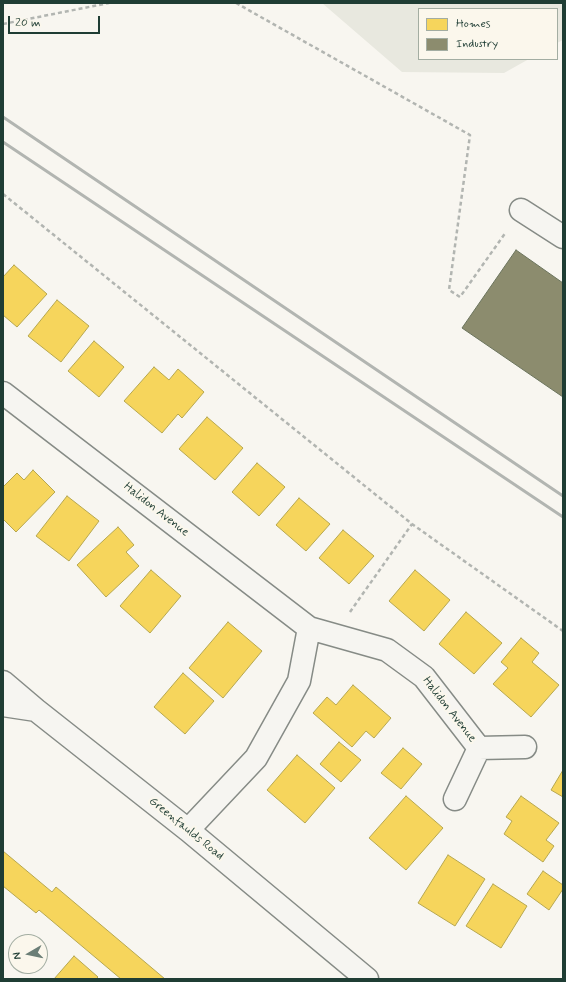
<!DOCTYPE html>
<style>
body{margin:0}
#map{position:relative;width:566px;height:982px;overflow:hidden;background:#f8f6f0;font-family:Mynerve,sans-serif}
canvas{display:block}
.frame{position:absolute;inset:0;border:4px solid #1f3d34;pointer-events:none}
.legend{position:absolute;left:418px;top:8px;width:140px;height:52px;box-sizing:border-box;background:#fbf7ec;border:1px solid #a3ada2;margin:0;padding:5px 7px;list-style:none;font-size:12px;color:#1f3d34}
.legend li{display:flex;align-items:center;gap:8px;height:20px}
.legend b{width:20px;border:1px solid #a3ada2}
.north{position:absolute;left:8px;top:934px;width:40px;height:40px;box-sizing:border-box;background:#fbf7ec;border:1px solid #a3ada2;border-radius:50%;rotate:261deg;font-size:11px;font-weight:700;line-height:16px;text-align:center;color:#1f3d34}
.north::after{content:'';display:block;margin:auto;width:14px;height:18px;background:#6b7e76;clip-path:polygon(50% 0,100% 100%,50% 72%,0 100%)}
.scale{position:absolute;left:8px;top:16px;width:92px;height:18px;box-sizing:border-box;border:2px solid #1f3d34;border-top:0;padding-left:5px;font-size:12px;line-height:14px;white-space:nowrap;color:#1f3d34;-webkit-text-stroke:3px #fbf7ec;paint-order:stroke}
</style>
<div id="map">
<canvas width="566" height="982"></canvas>
<div class="frame"></div>
<ul class="legend">
<li><b style="height:11px;background:#f6d55c"></b>Homes</li>
<li><b style="height:11px;background:#8c8c6e"></b>Industry</li>
</ul>
<div class="north">N</div>
<div class="scale">20 m</div>
</div>
<script>
const ctx = document.querySelector('canvas').getContext('2d');
ctx.lineJoin = 'round';
function fillPath(path, color) { ctx.fillStyle = color; ctx.fill(path, 'evenodd'); }
const poly = rows => new Path2D(rows.map(r => 'M' + r).join(''));
function stroke(path, color, width, dash) { ctx.strokeStyle = color; ctx.lineWidth = width; ctx.lineCap = dash ? 'butt' : 'round'; ctx.setLineDash(dash || []); ctx.stroke(path); }
function write(font, color, halo, rows, align = 'center') {
  ctx.font = font + ' Mynerve,sans-serif'; ctx.lineWidth = 4; ctx.setLineDash([]); ctx.textBaseline = 'middle'; ctx.strokeStyle = halo; ctx.fillStyle = color; for (const [text, x, y, turn = 0] of rows) {
    ctx.save(); ctx.translate(x, y); ctx.rotate((+turn || 0) * Math.PI / 180); ctx.textAlign = isNaN(turn) ? turn : align; if (halo) ctx.strokeText(text, 0, 0); ctx.fillText(text, 0, 0); ctx.restore();
  }
}
const green = poly([
 [322,3,563,3,563,40,557,43,557,9,419,9,419,59,529,59,504,73,402,72]
]);
const homes = poly([
 [14,265,47,294,17,327,3,315,3,277,14,265],
 [57,300,89,326,61,362,28,336,57,300],
 [94,341,124,367,99,397,68,371,94,341],
 [154,367,169,380,178,369,204,392,182,418,178,414,162,433,124,401,154,367],
 [207,417,243,448,215,480,179,449,207,417],
 [257,463,285,487,259,516,232,492,257,463],
 [33,470,55,492,16,532,3,519,3,487,17,473,24,480,33,470],
 [67,496,99,521,69,561,36,536,67,496],
 [299,498,330,524,306,551,276,525,299,498],
 [118,527,134,545,126,552,139,566,106,597,77,565,118,527],
 [343,530,374,556,349,584,319,558,343,530],
 [151,570,181,596,150,633,120,606,151,570],
 [415,570,450,600,424,631,389,601,415,570],
 [466,612,502,643,474,674,439,644,466,612],
 [228,622,262,651,223,698,189,668,228,622],
 [521,638,539,653,532,662,559,685,531,717,493,684,508,668,501,662,521,638],
 [183,673,214,701,185,734,154,707,183,673],
 [353,685,391,718,374,738,366,731,352,747,313,713,327,697,336,705,353,685],
 [339,742,361,760,341,782,320,764,339,742],
 [403,748,422,764,401,789,381,773,403,748],
 [297,755,335,788,305,823,267,790,297,755],
 [563,770,563,797,551,790,563,770],
 [406,796,443,828,406,870,369,838,406,796],
 [521,796,559,823,546,840,554,846,543,862,504,834,512,821,506,817,521,796],
 [3,851,52,892,56,887,165,979,121,979,39,910,36,913,3,886,3,851],
 [448,855,485,879,455,926,418,903,448,855],
 [543,871,563,885,563,889,549,910,527,894,543,871],
 [493,884,527,906,501,948,466,926,493,884],
 [74,956,98,977,96,979,54,979,74,956]
]);
const industry = poly([
 [516,250,563,283,563,397,462,328,516,250]
]);
const path = poly([
 [236,3,470,135,449,290,460,297,506,232],
 [3,24,109,3],
 [3,194,412,524,563,631],
 [350,612,412,524]
]);
const minor = poly([
 [521,210,563,237],
 [3,393,309,628,387,650,424,677,479,748,525,747],
 [3,682,36,710,188,830,367,979],
 [3,705,36,710],
 [455,799,479,748],
 [188,830,256,758,299,681,309,628]
]);
const rail = poly([
 [3,117,563,496],
 [3,142,563,517]
]);
const streetNames = [
 ["Halidon Avenue",156,510,38],
 ["Halidon Avenue",449,710,52],
 ["Greenfaulds Road",186,829,39]
];
fillPath(green, '#e8e8df');
fillPath(homes, '#f6d55c');
stroke(homes, '#b6a750', 1);
fillPath(industry, '#8c8c6e');
stroke(industry, '#6b745d', 1);
stroke(minor, '#868b86', 25);
stroke(path, '#b2b5b1', 2.5, [4, 3]);
stroke(minor, '#f6f5f1', 22);
stroke(rail, '#b2b5b1', 3);
write('12px', '#1f3d34', '#fbf7ec', streetNames);
</script>
